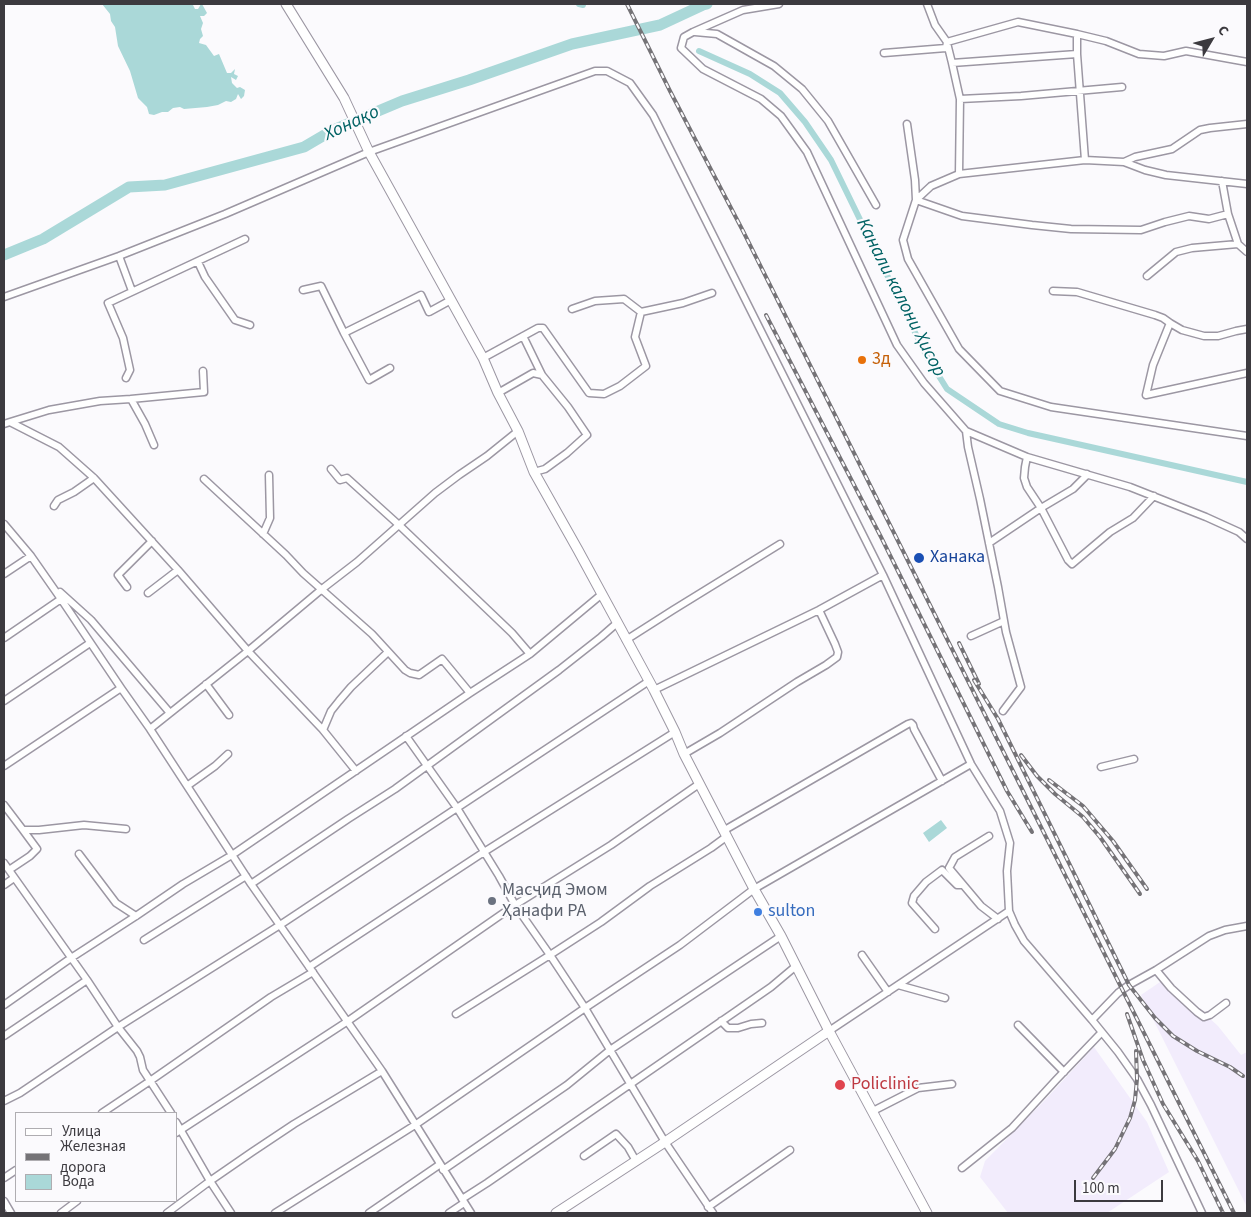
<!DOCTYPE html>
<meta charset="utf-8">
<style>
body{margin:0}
#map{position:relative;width:1251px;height:1217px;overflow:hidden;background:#fbfafd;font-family:"Source Sans 3",sans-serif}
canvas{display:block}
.frame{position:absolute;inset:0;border:5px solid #3c3a3f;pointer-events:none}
.legend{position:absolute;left:15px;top:1112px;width:162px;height:90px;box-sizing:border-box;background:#fbfafd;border:1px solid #afadb1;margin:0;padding:6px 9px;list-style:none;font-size:15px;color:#3c3a3f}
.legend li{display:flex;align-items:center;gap:10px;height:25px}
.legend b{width:25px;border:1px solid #afadb1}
.north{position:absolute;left:1186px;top:15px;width:50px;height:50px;-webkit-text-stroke:4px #fbfafd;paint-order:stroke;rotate:53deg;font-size:14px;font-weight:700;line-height:20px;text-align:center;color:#3c3a3f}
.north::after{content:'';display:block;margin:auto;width:18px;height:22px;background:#3c3a3f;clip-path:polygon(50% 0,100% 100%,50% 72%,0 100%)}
.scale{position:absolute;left:1074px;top:1180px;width:89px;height:22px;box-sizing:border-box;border:2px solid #3c3a3f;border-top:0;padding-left:6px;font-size:15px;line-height:18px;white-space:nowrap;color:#3c3a3f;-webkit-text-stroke:4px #fbfafd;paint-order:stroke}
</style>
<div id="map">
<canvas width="1251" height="1217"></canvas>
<div class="frame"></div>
<ul class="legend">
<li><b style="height:6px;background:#fff"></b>Улица</li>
<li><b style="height:6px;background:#757377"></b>Железная дорога</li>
<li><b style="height:14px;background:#aad8d8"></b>Вода</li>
</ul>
<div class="north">С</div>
<div class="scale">100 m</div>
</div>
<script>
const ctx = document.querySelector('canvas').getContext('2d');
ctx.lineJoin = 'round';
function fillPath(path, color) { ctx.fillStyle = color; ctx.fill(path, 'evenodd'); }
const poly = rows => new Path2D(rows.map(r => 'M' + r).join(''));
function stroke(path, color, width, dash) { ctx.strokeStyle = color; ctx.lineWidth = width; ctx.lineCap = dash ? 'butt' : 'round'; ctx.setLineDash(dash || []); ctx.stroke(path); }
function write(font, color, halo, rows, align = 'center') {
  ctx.font = font + ' "Source Sans 3",sans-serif'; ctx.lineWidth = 4.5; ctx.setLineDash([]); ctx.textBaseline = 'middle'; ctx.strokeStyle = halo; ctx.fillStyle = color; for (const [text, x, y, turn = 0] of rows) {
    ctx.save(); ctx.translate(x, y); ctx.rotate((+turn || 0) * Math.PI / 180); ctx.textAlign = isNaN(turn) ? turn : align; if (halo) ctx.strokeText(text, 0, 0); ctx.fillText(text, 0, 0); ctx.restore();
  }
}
const built = poly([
 [1160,982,1171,983,1218,1026,1241,1055,1247,1052,1247,1207,1141,995],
 [1094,1047,1147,1122,1169,1172,1107,1213,1008,1213,980,1177,985,1161,1044,1101]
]);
const water = poly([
 [102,4,195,4,193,5,195,9,198,9,201,4,202,4,207,13,204,16,200,16,203,23,201,29,203,36,200,39,199,43,206,45,214,56,219,54,227,73,231,73,235,69,234,74,238,76,236,80,231,77,232,83,237,88,240,87,245,90,244,96,241,99,238,94,236,99,231,102,226,101,218,105,207,107,184,109,180,107,173,108,168,112,162,112,154,115,149,114,147,107,138,98,130,71,118,46,115,27,111,21,110,14],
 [941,820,947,828,929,842,923,833]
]);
const canal = poly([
 [579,4,583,5],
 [699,51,750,74,780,93,805,122,831,160,927,357,947,389,999,424,1028,433,1247,482]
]);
const river = poly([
 [4,255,43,239,129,187,165,185,304,147,333,130,402,101,469,80,572,44,660,25,703,5,707,4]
]);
const street = poly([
 [779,4,743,10,693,32,684,37,681,48,703,69,761,99,781,116,807,152,897,345,924,383,966,431,1027,457,1130,487,1206,517,1239,532,1247,539],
 [927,4,935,25,947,42,1018,22,1077,34,1106,41,1139,54,1164,56,1186,51,1247,62],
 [695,32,717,34,774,66,802,89,828,121,876,205],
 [1077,34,1077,54],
 [947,43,952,63],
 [884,53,946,48,947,42],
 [960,99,1021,96,1122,87],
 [907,124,915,180,916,200,962,216,1032,225,1071,229,1141,230,1165,222,1189,216,1209,219,1228,214],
 [1247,124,1210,128,1200,130,1172,149,1135,157,1124,162,1085,160,959,174,931,186,916,200,903,240,908,259,959,349,1000,391,1051,407,1247,436],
 [1124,162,1145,170,1166,175,1247,184],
 [959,174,960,99,952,63,1077,54,1085,160],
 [1222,181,1228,214,1238,244,1247,252],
 [119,256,132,291],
 [198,262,205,277,235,320,250,325],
 [1147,276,1176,252,1192,248,1238,244],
 [303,290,321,286,344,333],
 [1053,291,1077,292,1155,315,1163,318,1170,323],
 [4,297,119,256,225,214,369,152,595,71,607,71,630,83,653,115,883,575,971,764,1000,811,1010,843,1007,871,1009,911],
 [572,309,595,301,624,299,641,312],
 [1247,329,1236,331,1218,336,1204,336,1182,330,1170,323,1153,365,1146,395,1247,373],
 [523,336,542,375,568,407,587,435,567,453,545,469,534,472],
 [483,358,538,328,543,328,589,393,604,394,620,386,646,366,635,337,641,312,683,303,712,293],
 [390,368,369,380,344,333,421,295,429,312,451,300],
 [126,378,130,370,123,338,108,303,245,239],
 [498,393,533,373,542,375],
 [131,399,204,392,203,371],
 [10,422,49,410,100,401,131,399,145,424,154,445],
 [4,424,10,422,59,447,94,478,178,570,248,651,323,730,356,771],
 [966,431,968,447,980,499,998,587,1006,632,1021,687,1003,711],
 [1027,457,1025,467,1024,478,1027,487,1041,508,1068,560,1072,564,1110,532,1133,518,1154,496],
 [331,469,340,480,347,478,399,525,512,633,530,654],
 [204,479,286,555,303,573,372,634,405,670,410,673,419,675,442,659,470,693],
 [54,506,58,500,74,492,94,478],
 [4,524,31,556,61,599,121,688,150,729,251,884,382,1071,471,1213],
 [263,534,270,518,269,475],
 [989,543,1041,508,1073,489,1085,477,1087,474],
 [4,574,31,556],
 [127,587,118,575,152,541],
 [60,592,91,620,170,713],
 [148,593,178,570],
 [971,636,1004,621],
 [4,638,61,599],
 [626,640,673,610,780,544],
 [206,684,229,715],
 [654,690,819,610,883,575],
 [4,701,90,643],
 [150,729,248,651,322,589,357,562,435,493,459,475,487,456,518,431],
 [323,730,331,711,339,701,351,687,388,652],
 [406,736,457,808,499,876,515,905,550,955,585,1008,665,1142,713,1213],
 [684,754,720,733,797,682,826,665,837,657,838,652,835,644,819,610],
 [4,766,121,688],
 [1101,767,1134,759],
 [187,786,215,766,228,754],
 [4,805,23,830],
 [723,831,908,724,911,723,913,725,914,729,942,781],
 [989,836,955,857,949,868,981,906,998,919],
 [79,854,116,903,136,916],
 [4,863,87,980,118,1027,137,1051,140,1057,143,1070,171,1113],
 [9,870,30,856,37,849,23,830,39,830,84,825,126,829],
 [251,884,348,819,395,789,559,670,601,637,617,623],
 [4,885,14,878],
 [935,929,912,903,914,896,926,882,942,870,957,885,962,885],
 [144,940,246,876],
 [862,955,888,992],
 [309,967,484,852,675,732],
 [1156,970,1171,988,1197,1012,1204,1017,1210,1015,1226,1003],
 [898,985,945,998],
 [4,1005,71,958,136,916,183,884,232,855,470,693,530,654,602,594],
 [456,1014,550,955,601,922,650,886,711,848,726,837],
 [1092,1020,1118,1052,1137,1079,1151,1105,1202,1213],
 [721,1021,728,1028,738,1028,751,1024,762,1023],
 [1018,1025,1064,1072],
 [829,1031,1009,911,1015,925,1024,941,1092,1020,1118,993,1129,985,1156,970,1209,936,1225,930,1247,926],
 [4,1036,87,980],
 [4,1101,20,1093,118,1027,280,925,649,681],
 [873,1111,918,1088,952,1084],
 [102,1113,150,1081,271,997,313,972],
 [176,1122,210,1181,231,1213],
 [176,1133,348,1021,515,905,611,845,699,784],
 [584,1156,616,1134,628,1147,636,1161],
 [962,1168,1012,1128,1056,1080,1101,1033],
 [443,1170,567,1085,610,1050,781,936],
 [4,1178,16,1170],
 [462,1199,487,1183,771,987,796,966],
 [4,1201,11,1213],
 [708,1207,790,1150],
 [61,1213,77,1201],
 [167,1213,210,1181,252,1152,294,1124,382,1071],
 [275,1213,415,1125,585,1008,680,945,754,889,971,764],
 [369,1213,439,1165],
 [449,1213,464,1203]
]);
const secondary = poly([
 [286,4,344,98,369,152,483,358,498,393,518,431,534,472,578,550,654,690,675,732,684,754,754,889,781,936,829,1031,927,1213],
 [556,1213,665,1142,829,1031]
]);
const rail = poly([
 [627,4,670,91,743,231,1234,1213],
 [766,315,881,537,1007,791,1032,832],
 [959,643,979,684],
 [974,680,998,719,1129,985,1155,1018,1173,1036,1197,1051,1230,1067,1243,1076],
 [1021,755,1037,776,1055,794,1083,817,1100,837,1140,894],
 [1049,780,1083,806,1113,841,1147,889],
 [1127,1014,1143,1060,1163,1104,1198,1161,1223,1213],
 [1093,1178,1115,1149,1130,1118,1135,1100,1137,1079,1136,1051]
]);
const markers = [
 [862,360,5,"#e8710a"],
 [919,558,6,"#1a4fb4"],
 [492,901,5,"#6b7280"],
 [758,912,5,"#3f7fe0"],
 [840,1085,6,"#e0444e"]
];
const foodNames = [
 ["3д",872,360]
];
const transitNames = [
 ["Ханака",930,558]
];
const worshipNames = [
 ["Масҷид Эмом",502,891],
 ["Ҳанафи РА",502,912]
];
const shopNames = [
 ["sulton",768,912]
];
const healthNames = [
 ["Policlinic",851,1085]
];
const waterNames = [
 ["Хонақо",352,124,-25],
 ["Канали калони Ҳисор",900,298,63]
];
fillPath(built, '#f2ecfc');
fillPath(water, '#aad8d8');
stroke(canal, '#aad8d8', 6);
stroke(river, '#aad8d8', 11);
stroke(street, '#9c97a3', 9);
stroke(secondary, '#9c97a3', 11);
stroke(street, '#fff', 6);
stroke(secondary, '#fff', 9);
stroke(rail, '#757377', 4);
stroke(rail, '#fbfafd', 2, [5.5]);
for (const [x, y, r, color] of markers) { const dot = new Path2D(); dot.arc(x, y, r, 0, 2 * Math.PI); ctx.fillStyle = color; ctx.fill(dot); stroke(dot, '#fbfafd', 2); }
write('18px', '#c56008', '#fbfafd', foodNames, 'left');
write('18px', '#164399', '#fbfafd', transitNames, 'left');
write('18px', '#5b616d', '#fbfafd', worshipNames, 'left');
write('18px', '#366cbe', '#fbfafd', shopNames, 'left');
write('18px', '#be3a42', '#fbfafd', healthNames, 'left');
write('italic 19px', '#006264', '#fbfafd', waterNames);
</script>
